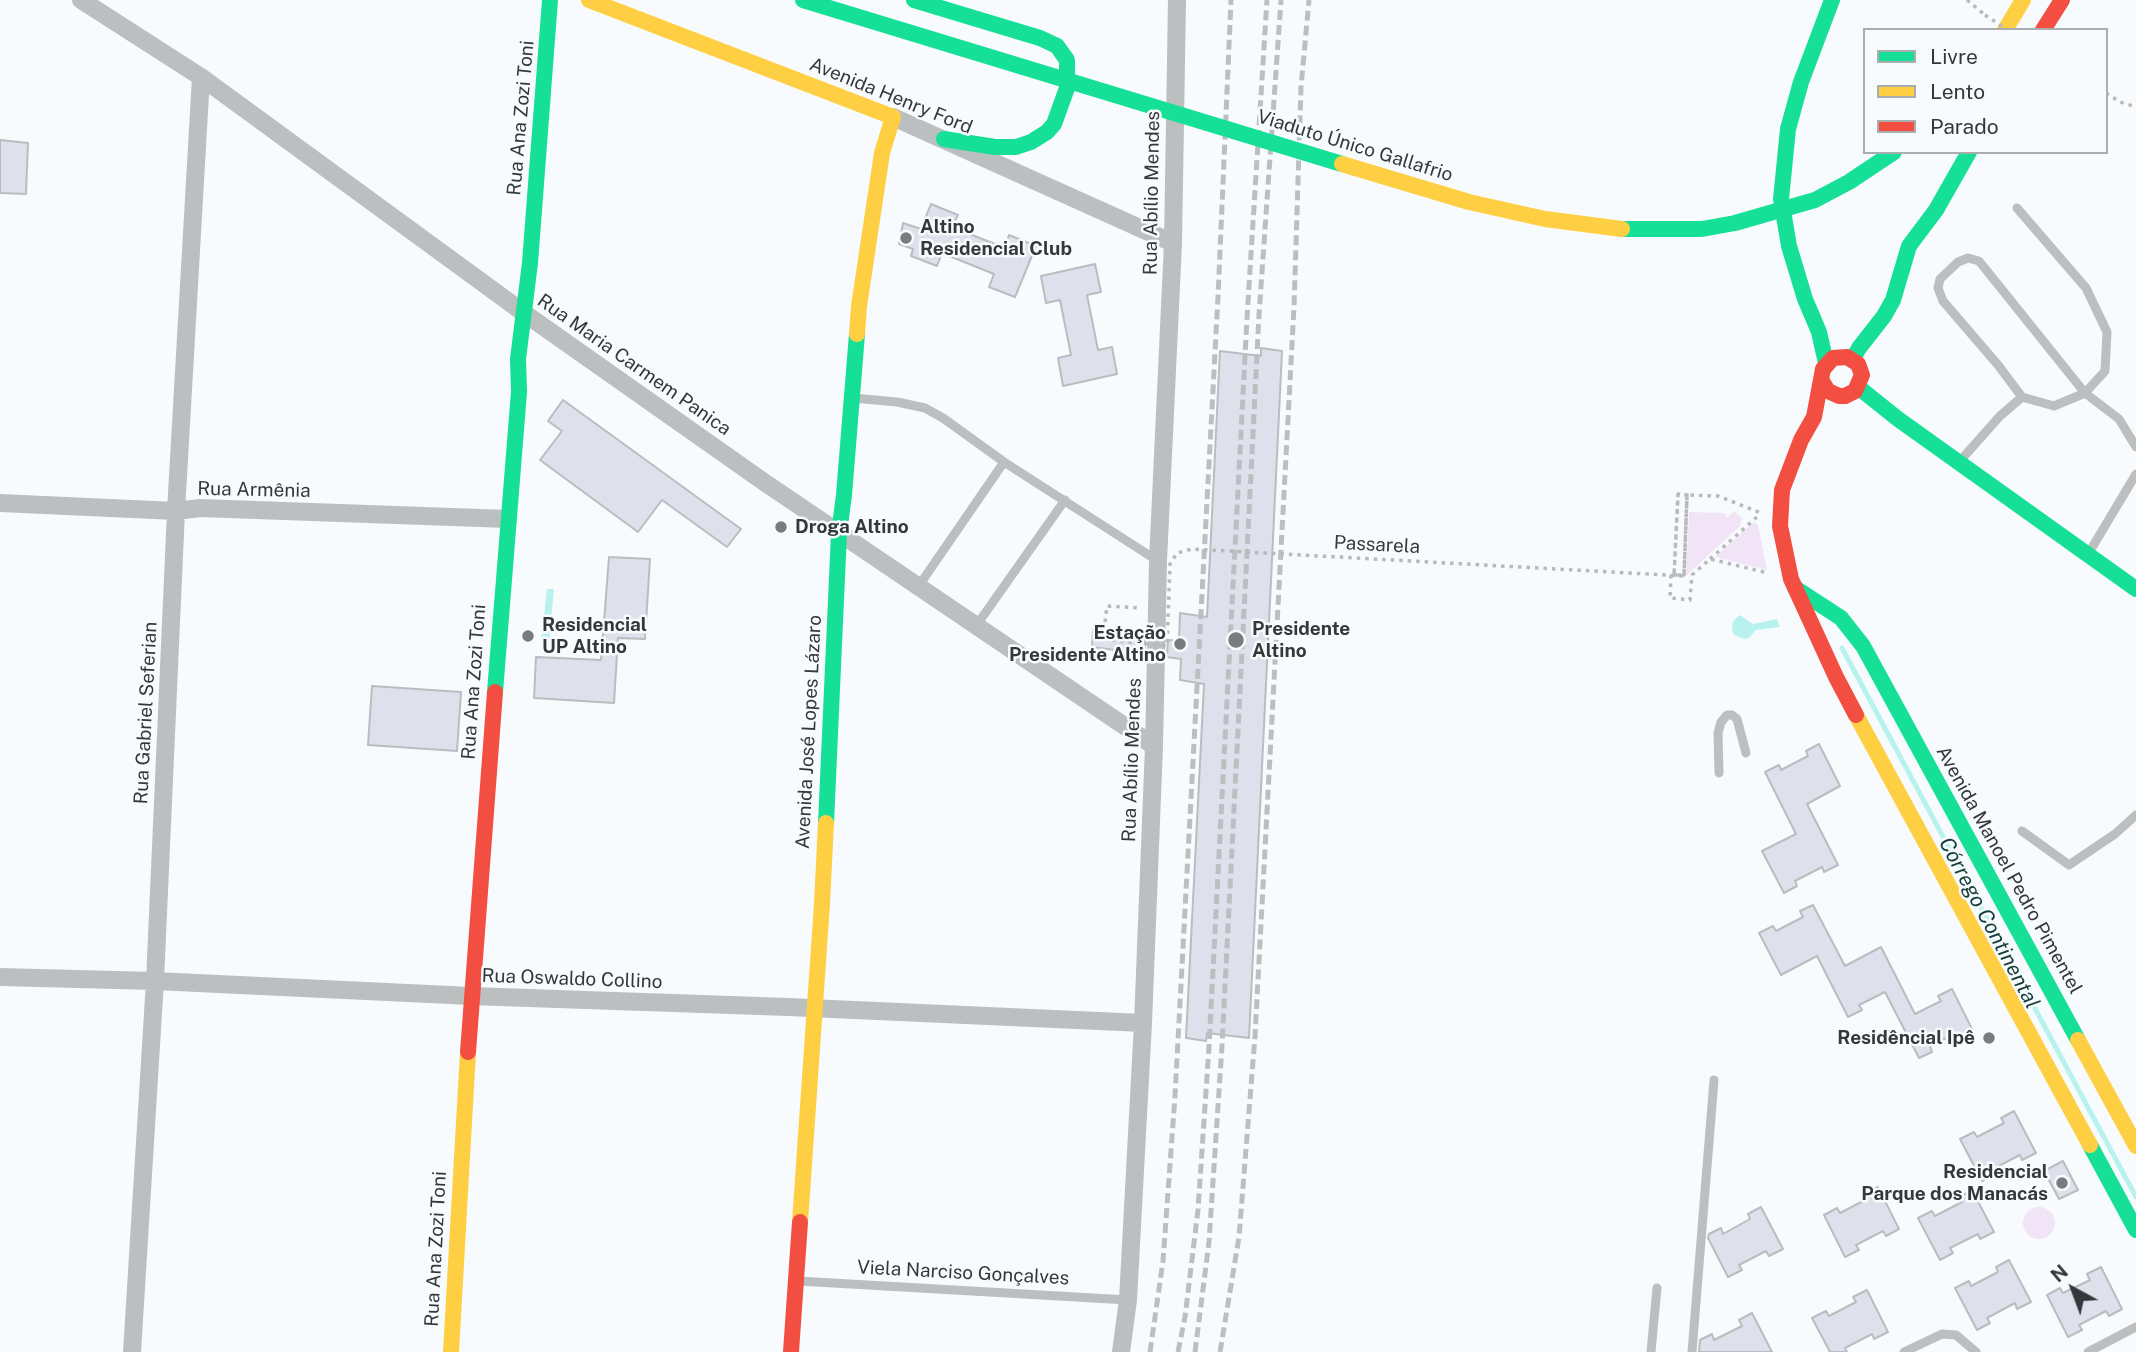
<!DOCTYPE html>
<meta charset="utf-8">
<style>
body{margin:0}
#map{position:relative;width:2136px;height:1352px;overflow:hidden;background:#f8fbfd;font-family:"Public Sans",sans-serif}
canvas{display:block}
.legend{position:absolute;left:1863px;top:28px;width:245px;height:126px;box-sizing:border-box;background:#f7fbfe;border:2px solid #a9adb0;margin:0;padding:9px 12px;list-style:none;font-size:21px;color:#35383b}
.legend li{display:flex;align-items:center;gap:14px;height:35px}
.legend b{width:35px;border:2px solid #a9adb0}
.north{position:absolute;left:2038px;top:1254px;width:70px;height:70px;-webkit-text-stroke:5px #f7fbfe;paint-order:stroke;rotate:319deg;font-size:19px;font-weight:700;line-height:28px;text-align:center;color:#35383b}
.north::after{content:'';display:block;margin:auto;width:24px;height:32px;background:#35383b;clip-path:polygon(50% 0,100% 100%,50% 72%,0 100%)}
</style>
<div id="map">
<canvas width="2136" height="1352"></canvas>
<ul class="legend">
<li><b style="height:9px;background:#16e098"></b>Livre</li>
<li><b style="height:9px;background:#ffcf43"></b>Lento</li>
<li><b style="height:9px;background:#f24e42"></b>Parado</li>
</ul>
<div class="north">N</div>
</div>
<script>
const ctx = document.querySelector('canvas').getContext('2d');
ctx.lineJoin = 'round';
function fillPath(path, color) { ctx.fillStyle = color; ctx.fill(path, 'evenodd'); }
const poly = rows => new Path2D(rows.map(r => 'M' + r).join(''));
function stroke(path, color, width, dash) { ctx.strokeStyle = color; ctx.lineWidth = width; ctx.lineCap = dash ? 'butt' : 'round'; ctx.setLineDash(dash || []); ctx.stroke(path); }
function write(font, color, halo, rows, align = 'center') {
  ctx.font = font + ' "Public Sans",sans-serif'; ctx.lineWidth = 5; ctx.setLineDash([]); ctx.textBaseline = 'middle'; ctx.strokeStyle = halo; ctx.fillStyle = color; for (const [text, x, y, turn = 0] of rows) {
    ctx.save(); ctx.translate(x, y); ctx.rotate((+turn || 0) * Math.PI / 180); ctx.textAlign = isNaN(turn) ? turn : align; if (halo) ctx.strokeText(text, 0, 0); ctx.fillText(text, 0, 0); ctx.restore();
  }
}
const green = poly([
 [1734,511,1742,518,1740,526,1686,576,1689,512,1725,513,1727,518],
 [1754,522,1758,525,1767,570,1715,557],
 '2023 1223a16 16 0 1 1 32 0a16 16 0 1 1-32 0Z'
]);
const water = poly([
 [547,589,554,589,549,643,541,642],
 [1740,615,1753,624,1777,619,1780,627,1756,630,1749,638,1744,639,1734,635,1732,629,1733,621]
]);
const stream = poly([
 [1842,648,2136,1197]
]);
const building = poly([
 [0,140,28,143,26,194,0,193,0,140],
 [931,204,958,215,952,227,1005,248,1009,235,1036,246,1015,297,989,287,994,274,942,253,937,266,911,256,913,249,899,244,903,223,921,229,931,204],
 [1095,264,1101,292,1087,295,1098,350,1112,347,1117,374,1063,386,1058,358,1071,355,1060,300,1046,303,1041,276,1095,264],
 [1261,348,1282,351,1249,1038,1207,1033,1206,1041,1186,1038,1204,684,1180,680,1181,659,1167,657,1168,640,1179,641,1180,613,1207,617,1220,351,1261,356,1261,348],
 [563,400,741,529,727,547,662,500,638,532,540,460,562,431,548,421,563,400],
 [609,557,650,559,645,639,618,638,614,703,534,698,536,657,601,660,609,557],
 [1093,630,1145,637,1145,654,1092,647,1093,630],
 [372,686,461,692,457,751,368,745,372,686],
 [1819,744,1840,786,1807,804,1838,865,1824,872,1822,867,1795,881,1797,886,1784,893,1762,851,1796,834,1765,772,1779,765,1781,770,1808,756,1806,751,1819,744],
 [1813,905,1845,966,1881,947,1915,1014,1941,1001,1938,996,1952,989,1973,1031,1959,1038,1957,1033,1930,1046,1932,1052,1919,1058,1885,992,1859,1005,1862,1010,1848,1017,1817,956,1781,975,1759,933,1773,926,1776,931,1803,917,1800,911,1813,905],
 [2014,1111,2036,1153,2022,1160,2020,1155,1993,1169,1995,1174,1982,1181,1960,1139,1974,1132,1977,1137,2004,1123,2001,1118,2014,1111],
 [2063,1161,2078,1190,2059,1199,2044,1171,2063,1161],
 [1878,1187,1899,1229,1886,1236,1883,1231,1856,1245,1859,1250,1845,1257,1824,1215,1837,1208,1840,1213,1867,1199,1864,1194,1878,1187],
 [1972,1190,1994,1232,1980,1239,1978,1234,1950,1248,1953,1253,1940,1260,1918,1218,1932,1211,1935,1216,1962,1202,1959,1197,1972,1190],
 [1761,1207,1783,1249,1769,1256,1766,1251,1739,1265,1742,1270,1728,1277,1708,1238,1709,1234,1721,1228,1723,1234,1750,1219,1748,1214,1761,1207],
 [2009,1260,2031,1302,2017,1309,2015,1303,1987,1318,1990,1323,1977,1330,1955,1288,1969,1281,1971,1286,1998,1272,1996,1267,2009,1260],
 [2101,1267,2122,1309,2109,1316,2106,1311,2079,1325,2082,1330,2068,1337,2047,1295,2060,1288,2063,1293,2090,1280,2087,1274,2101,1267],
 [1867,1290,1888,1332,1874,1339,1872,1334,1845,1348,1847,1352,1830,1352,1812,1318,1826,1311,1829,1316,1856,1302,1853,1297,1867,1290],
 [1752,1313,1772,1352,1699,1352,1700,1340,1712,1334,1714,1340,1742,1326,1739,1320,1752,1313]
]);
const path = poly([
 [1967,0,1985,15],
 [2106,93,2120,102,2136,107],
 [1710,559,1758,516],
 [1671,575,1670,598,1690,600,1692,575,1710,559,1768,573],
 [1674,575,1684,575,1687,495,1718,496,1761,513],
 [1103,639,1107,606,1141,608]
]);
const lane = poly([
 [2022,397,2054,406,2085,393,2119,419,2136,447],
 [853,398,897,402,925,408,943,418,1004,462,1158,561],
 [1960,461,2000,416,2022,397,1998,365,1943,301,1938,288,1940,279,1958,262,1968,258,1979,261,2085,393,2105,371,2107,332,2086,288,2017,208],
 [2090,551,2136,474],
 [918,587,1004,462],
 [976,626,1065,500],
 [1719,773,1718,733,1721,722,1727,715,1732,715,1737,719,1746,753],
 [2022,831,2069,865,2115,834,2136,815],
 [798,1281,1128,1300],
 [1651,1352,1657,1288],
 [1692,1352,1714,1080],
 [1904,1352,1942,1334,1956,1335,1976,1352],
 [2088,1352,2136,1327]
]);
const street = poly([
 [81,0,201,77,524,313,764,482,1154,746],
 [893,117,1173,243],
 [0,503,176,511,200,508,508,519],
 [0,977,155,981,471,996,788,1007,1143,1023],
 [132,1352,155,981,176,511,201,77],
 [1121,1352,1128,1300,1143,1023,1154,746,1158,561,1173,243,1177,0]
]);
const fast = poly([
 [914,0,1040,38,1057,46,1067,60,1067,88,1054,124,1047,132,1031,142,1016,147,995,147,944,139],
 [1853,359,1859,348,1884,316,1893,300,1909,246,1936,210,1969,152],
 [1826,363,1819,332,1805,299,1789,246,1781,199,1788,129,1801,82,1832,0],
 [1858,387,1898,419,2136,589],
 [1795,588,1841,618,1863,646,2078,1040],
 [495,692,519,392,518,359,530,263,550,0],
 [826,823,839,533,844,495,857,334],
 [2090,1145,2136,1230]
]);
const slow = poly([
 [589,0,893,117,882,153,859,306,857,334],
 [2005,30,2023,0],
 [1856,715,2090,1145],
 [2078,1040,2136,1146],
 [800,1222,822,904,826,823],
 [451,1352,468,1052]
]);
const jam = poly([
 [2043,30,2062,0],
 [1822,381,1828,391,1839,396,1845,396,1855,391,1862,375,1858,364,1847,357,1833,358,1823,369,1814,417,1801,440,1782,490,1780,526,1791,579,1836,677,1856,715],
 [468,1052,495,692],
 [791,1352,800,1222]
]);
const rail = poly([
 [1150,1352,1163,1261,1175,1096,1218,297,1231,0],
 [1178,1352,1185,1317,1198,1210,1209,1047,1247,318,1267,0],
 [1195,1352,1209,1242,1222,1046,1259,315,1281,0],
 [1220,1352,1239,1237,1255,1036,1294,307,1301,87,1309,0]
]);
const pathBridge = poly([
 [1985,15,2008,30],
 [1103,639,1167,646,1170,564,1177,553,1192,549,1684,576,1687,495,1678,495,1674,575,1684,575,1687,495,1678,494,1674,575]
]);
const fastBridge = poly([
 [803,0,1342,164],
 [1622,229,1702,229,1735,223,1815,200,1849,182,1894,152]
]);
const slowBridge = poly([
 [1342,164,1469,202,1545,219,1622,229]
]);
const markers = [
 [906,238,7,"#797c7f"],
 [781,527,7,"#797c7f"],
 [528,636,7,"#797c7f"],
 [1236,640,9,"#797c7f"],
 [1180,644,7,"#797c7f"],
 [1989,1038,7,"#797c7f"],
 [2062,1183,7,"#797c7f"]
];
const streetNames = [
 ["Avenida Henry Ford",891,96,22],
 ["Rua Ana Zozi Toni",521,118,-85],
 ["Viaduto Único Gallafrio",1355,146,17],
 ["Rua Abílio Mendes",1152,193,-89],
 ["Rua Maria Carmem Panica",634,365,35],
 ["Rua Armênia",254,490,1],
 ["Passarela",1377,545,3],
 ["Rua Ana Zozi Toni",474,682,-86],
 ["Rua Gabriel Seferian",146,713,-87],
 ["Avenida José Lopes Lázaro",809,732,-87],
 ["Rua Abílio Mendes",1132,760,-88],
 ["Avenida Manoel Pedro Pimentel",2009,870,61],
 ["Rua Oswaldo Collino",572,979,2],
 ["Rua Ana Zozi Toni",436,1249,-87],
 ["Viela Narciso Gonçalves",963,1273,3]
];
const poiNames = [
 ["Altino",920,227],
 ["Residencial Club",920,249],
 ["Droga Altino",795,527],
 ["Residencial",542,625],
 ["UP Altino",542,647],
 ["Presidente",1252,629],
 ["Altino",1252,651],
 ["Estação",1166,633,"right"],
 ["Presidente Altino",1166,655,"right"],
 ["Residêncial Ipê",1975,1038,"right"],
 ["Residencial",2048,1172,"right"],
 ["Parque dos Manacás",2048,1194,"right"]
];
const waterNames = [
 ["Córrego Continental",1989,923,62]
];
fillPath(green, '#f0e4f6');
fillPath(water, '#b8f2ee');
stroke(stream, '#b8f2ee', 5);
fillPath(building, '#dfe0eb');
stroke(building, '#babcbf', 2);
stroke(path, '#b7babb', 3.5, [3.5, 5]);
stroke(lane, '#bcbfc0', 9);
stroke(street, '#bcbfc0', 18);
stroke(fast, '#16e098', 16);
stroke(slow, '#ffcf43', 16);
stroke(jam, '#f24e42', 16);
stroke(rail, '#bcbfc1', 5, [10, 5]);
stroke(pathBridge, '#b7babb', 3.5, [3.5, 5]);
stroke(fastBridge, '#16e098', 16);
stroke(slowBridge, '#ffcf43', 16);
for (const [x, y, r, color] of markers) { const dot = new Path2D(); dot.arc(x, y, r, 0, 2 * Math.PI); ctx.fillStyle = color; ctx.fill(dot); stroke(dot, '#f7fbfe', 2.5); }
write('19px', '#35383b', '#f7fbfe', streetNames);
write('bold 19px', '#35383b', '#f7fbfe', poiNames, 'left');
write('italic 21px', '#143c39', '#f7fbfe', waterNames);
</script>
